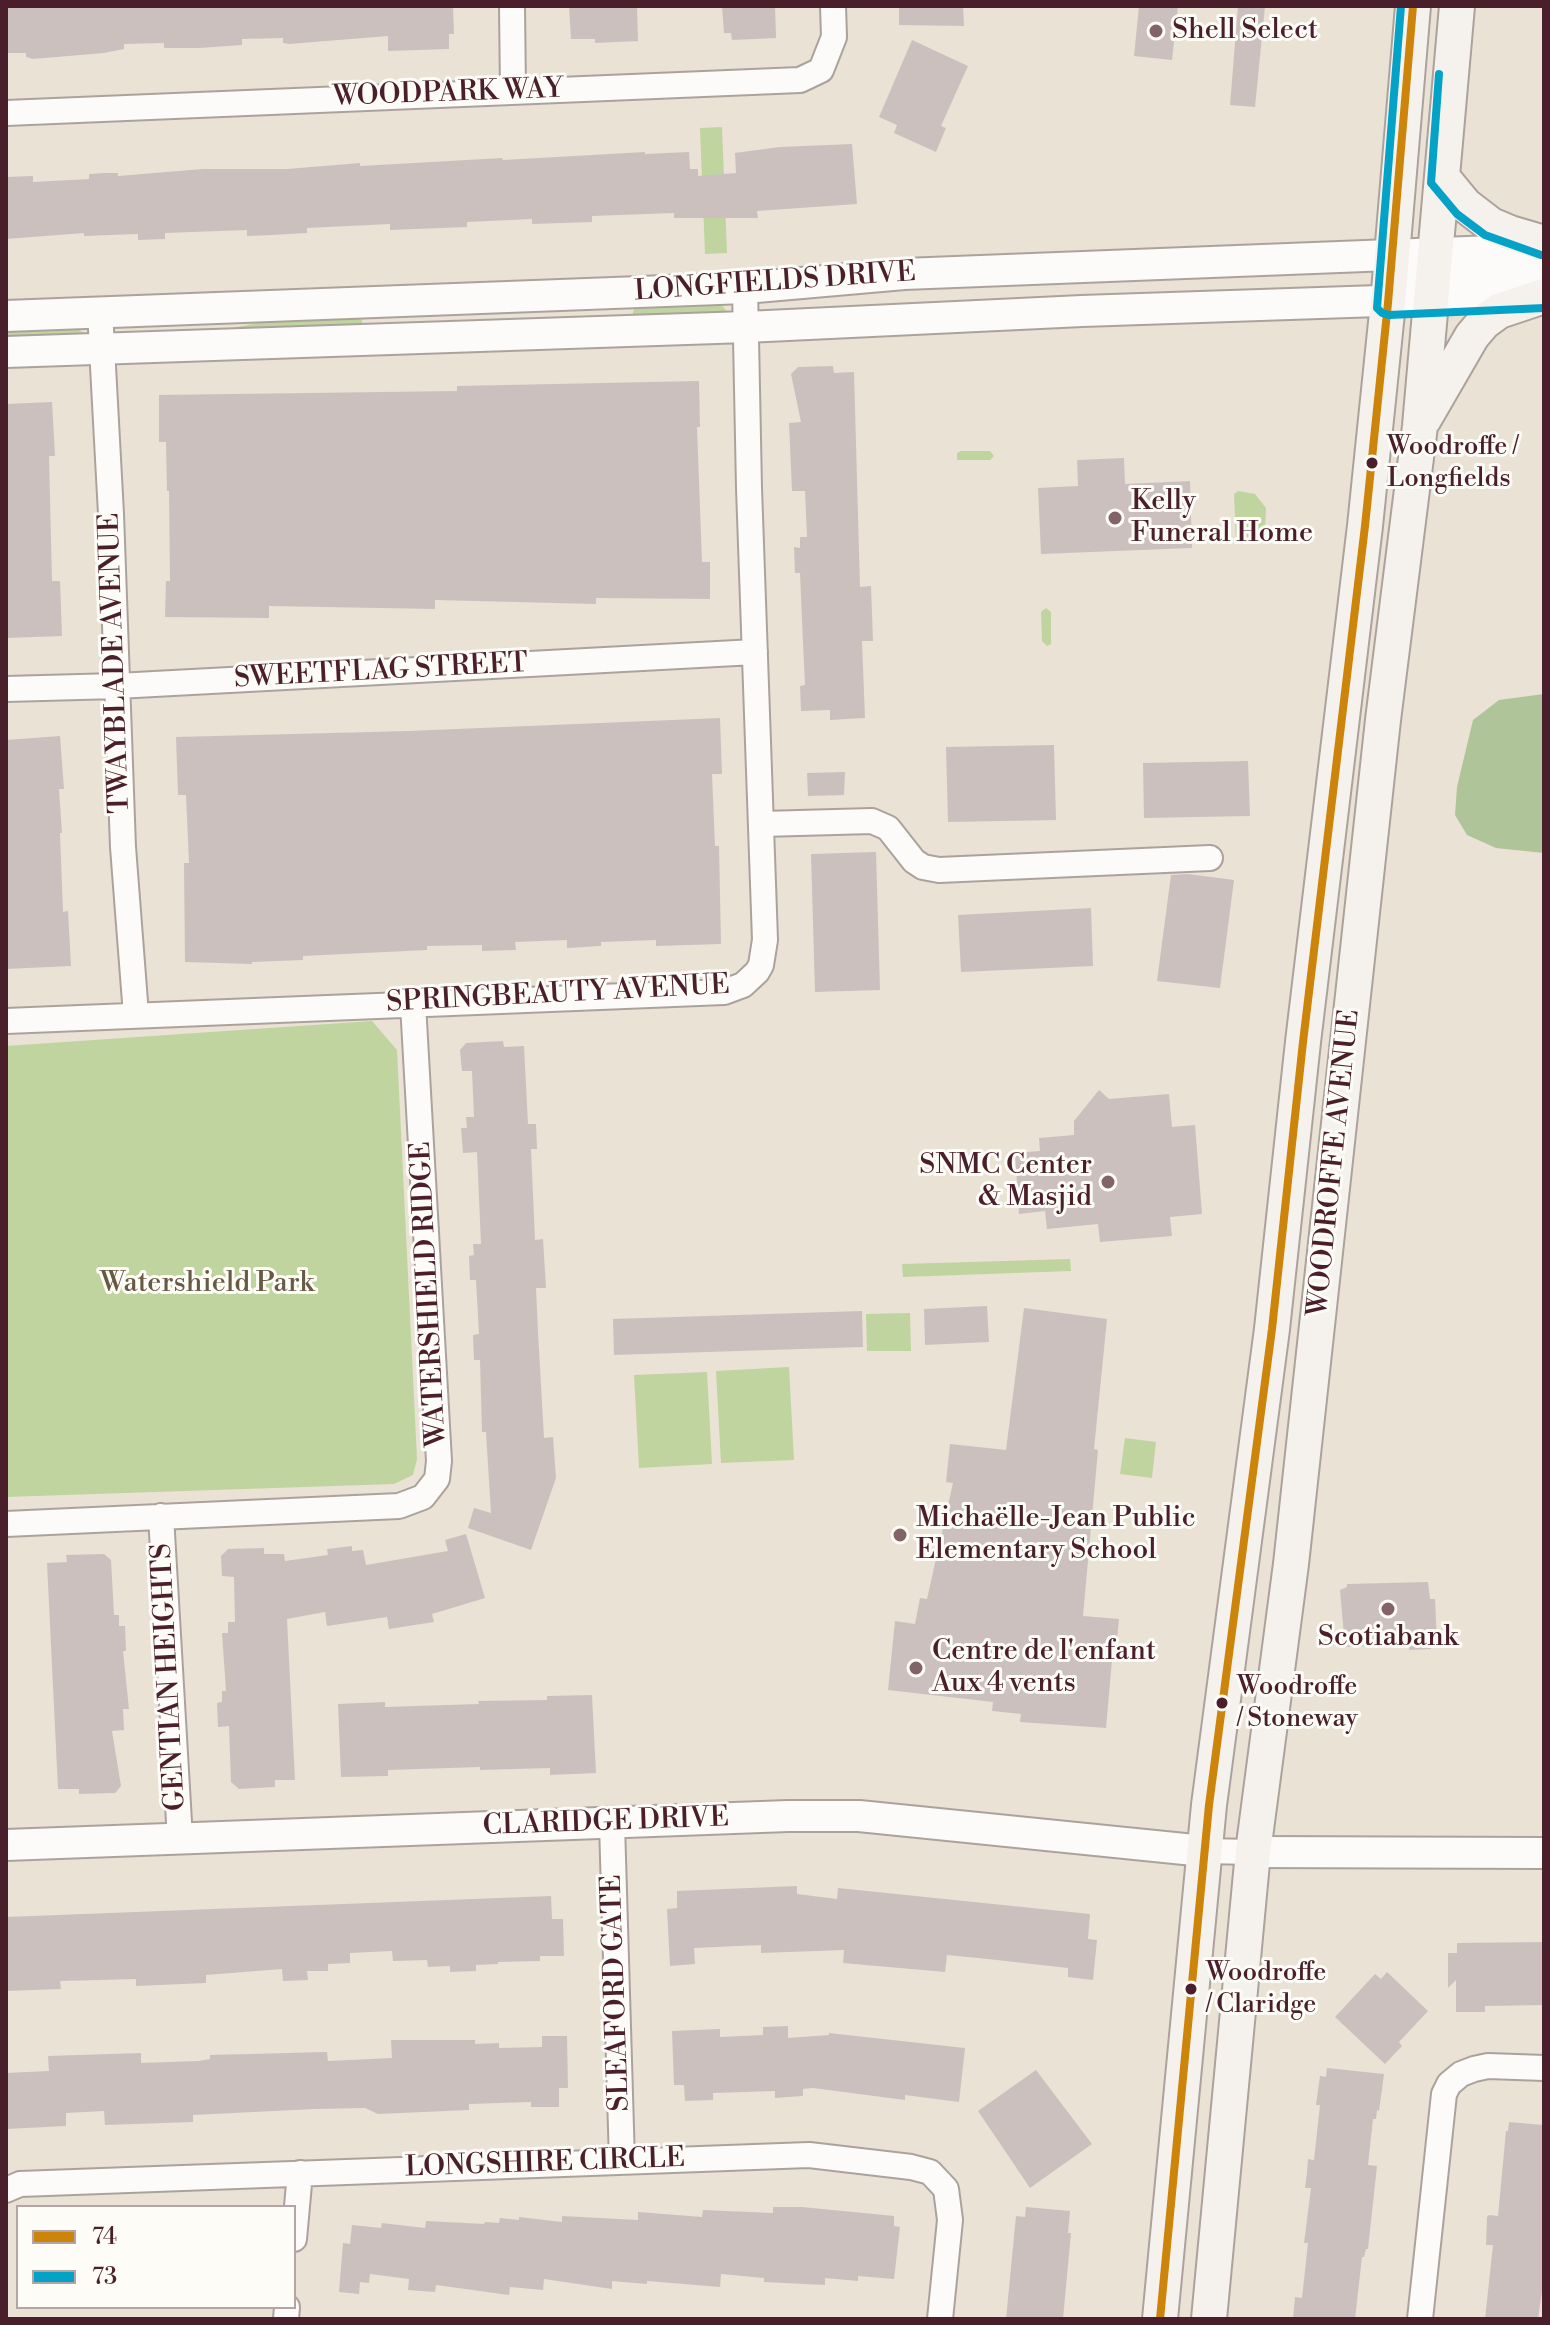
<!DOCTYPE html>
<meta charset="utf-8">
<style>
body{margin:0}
#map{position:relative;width:1550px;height:2325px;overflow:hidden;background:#eae2d4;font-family:"Libre Bodoni",serif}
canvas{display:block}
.frame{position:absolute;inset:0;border:8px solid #4a1f2b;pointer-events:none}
.legend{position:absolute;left:16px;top:2205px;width:280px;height:104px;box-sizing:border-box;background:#fdfcf7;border:2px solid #b5a4a5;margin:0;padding:10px 14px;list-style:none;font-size:24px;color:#4a1f2b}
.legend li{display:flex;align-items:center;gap:16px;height:40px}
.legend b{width:40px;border:2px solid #b5a4a5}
</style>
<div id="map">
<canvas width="1550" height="2325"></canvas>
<div class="frame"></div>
<ul class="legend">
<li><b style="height:10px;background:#cc840b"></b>74</li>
<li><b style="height:10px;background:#04a2c6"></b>73</li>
</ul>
</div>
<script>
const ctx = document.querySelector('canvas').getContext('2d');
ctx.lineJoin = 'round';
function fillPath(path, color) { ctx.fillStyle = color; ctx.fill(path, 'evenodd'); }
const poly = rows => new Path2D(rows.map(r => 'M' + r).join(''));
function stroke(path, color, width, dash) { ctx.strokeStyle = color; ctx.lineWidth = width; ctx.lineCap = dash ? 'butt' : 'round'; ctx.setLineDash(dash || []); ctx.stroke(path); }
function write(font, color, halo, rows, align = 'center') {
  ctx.font = font + ' "Libre Bodoni",serif'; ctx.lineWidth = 6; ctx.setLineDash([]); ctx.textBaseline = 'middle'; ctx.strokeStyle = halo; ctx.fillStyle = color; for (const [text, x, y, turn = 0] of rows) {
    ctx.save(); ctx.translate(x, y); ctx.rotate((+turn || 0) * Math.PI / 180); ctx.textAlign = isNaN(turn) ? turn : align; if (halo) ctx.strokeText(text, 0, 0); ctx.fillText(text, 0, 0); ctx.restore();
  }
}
const green = poly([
 [722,127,727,253,705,254,700,128],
 [702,302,722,306,726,310,724,314,635,318,632,316,635,305],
 [358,318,362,320,362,325,232,335,231,328,279,319],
 [73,327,86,334,6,344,6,328],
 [961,451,990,451,994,456,990,460,957,460,957,453],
 [1238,491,1255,494,1266,508,1265,530,1259,539,1250,544,1236,541,1234,494],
 [1046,608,1051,612,1051,644,1047,646,1042,641,1041,612],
 [372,1021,397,1050,417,1459,413,1475,394,1484,6,1497,6,1046],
 [1070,1259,1071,1271,903,1277,902,1264],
 [910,1313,911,1351,867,1351,866,1314],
 [789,1367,794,1460,721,1463,716,1371],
 [707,1372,712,1464,639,1468,634,1375],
 [1125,1438,1156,1442,1152,1478,1120,1474]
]);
const forest = poly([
 [1544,694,1544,853,1496,848,1467,835,1455,815,1457,787,1473,720,1499,700]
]);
const building = poly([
 [6,6,453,6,454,34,449,34,449,49,388,51,388,36,289,44,283,43,283,38,242,39,242,45,199,48,164,48,164,43,124,44,124,49,104,53,33,59,26,57,26,53,6,53],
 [569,6,637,6,638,41,595,43,595,39,571,39],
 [722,6,775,6,776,38,732,40,731,33,724,33],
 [899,6,963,6,964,26,899,25],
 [1139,6,1178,6,1172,60,1134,56],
 [1238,6,1265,6,1255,107,1230,105],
 [912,40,968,66,941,126,946,128,936,152,894,133,897,125,879,117],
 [852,144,857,204,757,211,758,218,674,218,674,213,592,216,592,222,532,224,532,219,467,222,467,227,390,230,390,224,307,228,307,233,272,235,247,236,247,230,165,233,165,239,138,240,138,234,84,236,84,233,6,239,6,177,33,176,33,182,89,179,89,174,104,173,118,173,118,176,203,169,287,169,360,163,360,166,502,158,503,160,645,152,645,154,689,152,690,169,698,169,698,176,736,173,735,153,780,147],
 [833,366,834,373,854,372,860,587,871,586,873,641,862,641,865,718,830,720,830,710,801,711,800,686,805,685,803,643,800,573,795,573,794,547,800,548,800,537,807,537,805,491,792,491,789,423,801,422,791,374,798,367],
 [699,381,700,427,697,427,702,562,710,562,710,599,596,598,596,604,435,600,435,609,269,606,269,618,165,617,166,581,170,581,169,491,167,491,166,442,159,442,159,395,457,391,457,386],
 [52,402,55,456,49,456,52,581,60,581,62,636,6,638,6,404],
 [1124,458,1125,484,1190,481,1192,548,1041,554,1038,488,1078,486,1077,460],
 [720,718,722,774,712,774,715,846,719,846,721,944,656,946,656,940,601,942,601,946,567,948,567,940,515,942,516,950,482,951,482,945,427,946,427,950,303,956,303,960,252,962,252,964,185,962,184,863,189,863,186,795,178,795,176,737,409,731],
 [60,736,64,789,59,789,62,833,60,833,63,912,68,911,71,966,6,969,6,740],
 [1054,745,1056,820,948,822,946,747],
 [1248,761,1250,816,1144,818,1143,763],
 [845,772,844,795,808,796,807,773],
 [876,852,880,990,815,992,811,854],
 [1188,874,1234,880,1220,988,1157,981,1171,875],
 [1091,908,1093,966,961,972,958,915],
 [503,1041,504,1047,524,1046,528,1124,536,1124,537,1149,531,1149,535,1240,543,1239,546,1288,536,1288,538,1332,544,1438,553,1437,556,1478,531,1550,468,1528,474,1508,491,1513,486,1432,482,1432,480,1360,474,1360,473,1335,479,1334,476,1280,470,1280,469,1256,474,1255,473,1244,481,1244,477,1152,463,1153,461,1128,467,1128,466,1117,474,1117,472,1071,462,1071,460,1050,466,1043],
 [1099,1090,1109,1099,1169,1094,1172,1127,1195,1125,1202,1214,1170,1217,1172,1236,1100,1242,1098,1224,1047,1229,1045,1211,1019,1214,1015,1153,1040,1151,1039,1138,1074,1135,1074,1121],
 [987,1306,989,1342,925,1345,924,1309],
 [1024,1308,1107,1319,1094,1449,1098,1450,1083,1616,1119,1619,1116,1649,1113,1649,1106,1728,1020,1722,1021,1714,992,1711,993,1702,888,1690,895,1621,915,1624,920,1598,927,1599,953,1483,946,1482,950,1444,1006,1450],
 [862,1311,863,1347,614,1355,613,1319],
 [466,1534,485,1598,432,1614,434,1622,389,1629,387,1617,327,1626,325,1612,287,1619,295,1780,275,1780,275,1787,239,1789,231,1782,229,1726,218,1727,217,1703,222,1702,222,1691,226,1691,222,1633,228,1633,228,1622,235,1622,234,1577,222,1576,221,1556,228,1549,264,1548,264,1554,284,1554,285,1561,328,1555,327,1549,352,1546,352,1551,363,1550,366,1565,448,1551,445,1540],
 [104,1554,111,1560,114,1615,119,1615,119,1626,125,1626,126,1651,123,1651,129,1709,123,1709,124,1730,112,1731,121,1786,115,1793,79,1794,79,1789,58,1789,47,1563,67,1562,66,1555],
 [1428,1582,1430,1599,1435,1599,1437,1643,1431,1643,1431,1649,1409,1650,1409,1645,1345,1647,1340,1590,1347,1587,1347,1584],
 [592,1695,596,1773,550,1775,550,1768,480,1770,480,1767,388,1770,388,1776,341,1777,338,1704,385,1702,385,1707,479,1704,478,1701,547,1700,547,1696],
 [797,1886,797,1894,837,1899,838,1888,1090,1914,1088,1939,1097,1940,1093,1980,1068,1977,1068,1968,988,1959,947,1955,945,1972,843,1963,844,1950,761,1953,761,1945,694,1948,695,1964,670,1966,667,1909,677,1908,677,1891],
 [551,1896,552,1919,563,1919,564,1956,540,1956,540,1961,498,1962,498,1964,476,1965,476,1971,450,1972,450,1966,428,1967,427,1960,393,1961,392,1951,350,1953,350,1963,328,1964,328,1971,307,1971,308,1980,283,1981,282,1969,206,1975,206,1983,136,1986,136,1979,60,1981,61,1989,6,1991,6,1917],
 [1544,1942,1544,2005,1485,2006,1485,2012,1456,2012,1456,1980,1448,1988,1448,1953,1457,1953,1457,1943],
 [1387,1972,1428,2011,1399,2042,1402,2046,1385,2064,1335,2017,1375,1974,1381,1979],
 [788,2026,788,2038,829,2035,829,2033,965,2048,959,2102,905,2095,905,2100,813,2088,803,2089,803,2096,775,2098,775,2091,745,2092,713,2093,713,2100,685,2101,684,2085,674,2085,672,2031,720,2029,720,2037,763,2035,763,2027],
 [542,2036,567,2036,568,2088,559,2088,559,2107,531,2107,531,2102,469,2104,469,2110,378,2114,365,2108,314,2109,193,2115,193,2122,105,2125,104,2111,66,2113,66,2126,6,2129,6,2073,49,2071,48,2056,141,2053,141,2063,199,2061,210,2059,210,2055,327,2052,328,2061,371,2059,392,2058,391,2040,475,2040,475,2044,499,2043,499,2048,542,2047],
 [1327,2068,1384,2074,1379,2111,1377,2110,1376,2119,1373,2119,1368,2165,1377,2166,1368,2249,1366,2249,1364,2257,1362,2257,1355,2319,1293,2319,1295,2297,1302,2298,1308,2243,1304,2243,1311,2188,1305,2188,1307,2173,1308,2159,1314,2160,1320,2105,1316,2105,1320,2076,1326,2077],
 [1036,2070,1092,2144,1030,2188,978,2111],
 [1509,2122,1544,2125,1544,2277,1538,2319,1485,2319,1493,2245,1486,2245,1487,2217,1489,2215,1498,2216,1506,2131,1508,2131],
 [773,2207,802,2207,894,2216,894,2226,900,2227,894,2279,858,2276,858,2281,825,2278,825,2285,764,2282,764,2278,721,2274,720,2287,647,2281,647,2284,612,2281,612,2289,544,2279,543,2290,510,2287,509,2295,436,2285,435,2292,408,2290,409,2279,370,2274,369,2283,360,2282,359,2294,339,2292,343,2243,350,2244,352,2225,381,2228,382,2223,425,2228,426,2221,484,2224,485,2222,499,2223,500,2218,519,2220,519,2217,562,2222,562,2216,638,2220,638,2212,702,2217,703,2210,773,2213],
 [1026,2207,1070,2211,1068,2233,1071,2233,1063,2319,1006,2319,1016,2216,1025,2217]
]);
const minor = poly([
 [512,6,513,91],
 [6,113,800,80,821,70,834,37,833,6],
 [100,311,111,514,123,847,136,1015],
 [6,689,117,686,755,652],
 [762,824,872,821,888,828,914,861,923,867,939,870,1210,858],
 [6,1021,724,992,743,985,757,972,761,965,765,940,749,488,745,288],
 [161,1516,180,1839],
 [6,1524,399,1506,423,1497,437,1479,439,1461,413,1004],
 [612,1824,622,2162],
 [1204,1851,1253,1852],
 [6,2190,20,2184,809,2155,911,2167,930,2172,946,2189,950,2220,940,2319],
 [294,2239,300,2173],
 [286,2319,287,2307],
 [1420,2319,1444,2094,1449,2084,1461,2074,1474,2069,1488,2066,1544,2068]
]);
const tertiary = poly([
 [1410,283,1433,278,1544,273],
 [6,316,745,288,904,274,1544,249],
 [6,352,746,327,1082,311,1527,296],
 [6,1845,788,1816,859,1816,1204,1851],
 [1253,1852,1544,1853]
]);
const secondary = poly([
 [1442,177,1465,205,1491,225,1510,233,1544,243],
 [1424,419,1472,336,1484,322,1499,311,1544,296],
 [1160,2319,1209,1805,1272,1329,1303,1042,1365,526,1388,303,1413,6],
 [1209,2319,1253,1852,1291,1564,1383,720,1420,426,1457,6]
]);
const bus1 = poly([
 [1160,2319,1209,1805,1272,1329,1303,1042,1365,526,1388,303,1413,6]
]);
const bus2 = poly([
 [1401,6,1377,308,1382,313,1389,315,1544,308],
 [1439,74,1431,183,1457,214,1485,235,1541,255]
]);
const markers = [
 [1156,31,8,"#826366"],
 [1372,463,7,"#4a1f2b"],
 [1115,518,8,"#826366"],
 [1108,1182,8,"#826366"],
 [900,1535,8,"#826366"],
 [1388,1609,8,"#826366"],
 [916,1668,8,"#826366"],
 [1222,1703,7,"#4a1f2b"],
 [1191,1989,7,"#4a1f2b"]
];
const busNames = [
 ["Woodroffe /",1387,448],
 ["Longfields",1387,480],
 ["Woodroffe",1237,1688],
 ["/ Stoneway",1237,1720],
 ["Woodroffe",1206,1974],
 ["/ Claridge",1206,2006]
];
const poiNames = [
 ["Shell Select",1172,31],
 ["Kelly",1131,502],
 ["Funeral Home",1131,534],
 ["SNMC Center",1092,1166,"right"],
 ["& Masjid",1092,1198,"right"],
 ["Michaëlle-Jean Public",916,1519],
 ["Elementary School",916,1551],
 ["Scotiabank",1388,1638,"center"],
 ["Centre de l'enfant",932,1652],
 ["Aux 4 vents",932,1684]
];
const streetNames = [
 ["WOODPARK WAY",448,94,-2],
 ["LONGFIELDS DRIVE",775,283,-4],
 ["TWAYBLADE AVENUE",116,663,-92],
 ["SWEETFLAG STREET",381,672,-3],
 ["SPRINGBEAUTY AVENUE",558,995,-3],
 ["WOODROFFE AVENUE",1335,1163,-84],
 ["WATERSHIELD RIDGE",430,1294,-93],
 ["GENTIAN HEIGHTS",170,1677,-93],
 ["CLARIDGE DRIVE",606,1823,-2],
 ["SLEAFORD GATE",617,1993,-92],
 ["LONGSHIRE CIRCLE",545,2164,-2]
];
const parkNames = [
 ["Watershield Park",207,1284]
];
fillPath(green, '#c0d4a0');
fillPath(forest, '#afc498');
fillPath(building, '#ccc0be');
stroke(minor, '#aca29c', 28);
stroke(tertiary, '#aca29c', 34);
stroke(secondary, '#aca29c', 38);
stroke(minor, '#fcfbf9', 24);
stroke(tertiary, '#fcfbf9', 30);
stroke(secondary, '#f5f2ee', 34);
stroke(bus1, '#cc840b', 8);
stroke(bus2, '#04a2c6', 8);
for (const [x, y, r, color] of markers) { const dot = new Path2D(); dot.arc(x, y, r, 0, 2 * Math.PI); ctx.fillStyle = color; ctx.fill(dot); stroke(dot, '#fdfcf7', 3); }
write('26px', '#4a1f2b', '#fdfcf7', busNames, 'left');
write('28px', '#4a1f2b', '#fdfcf7', poiNames, 'left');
write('28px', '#4a1f2b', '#fdfcf7', streetNames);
write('28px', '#675a45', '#fdfcf7', parkNames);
</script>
